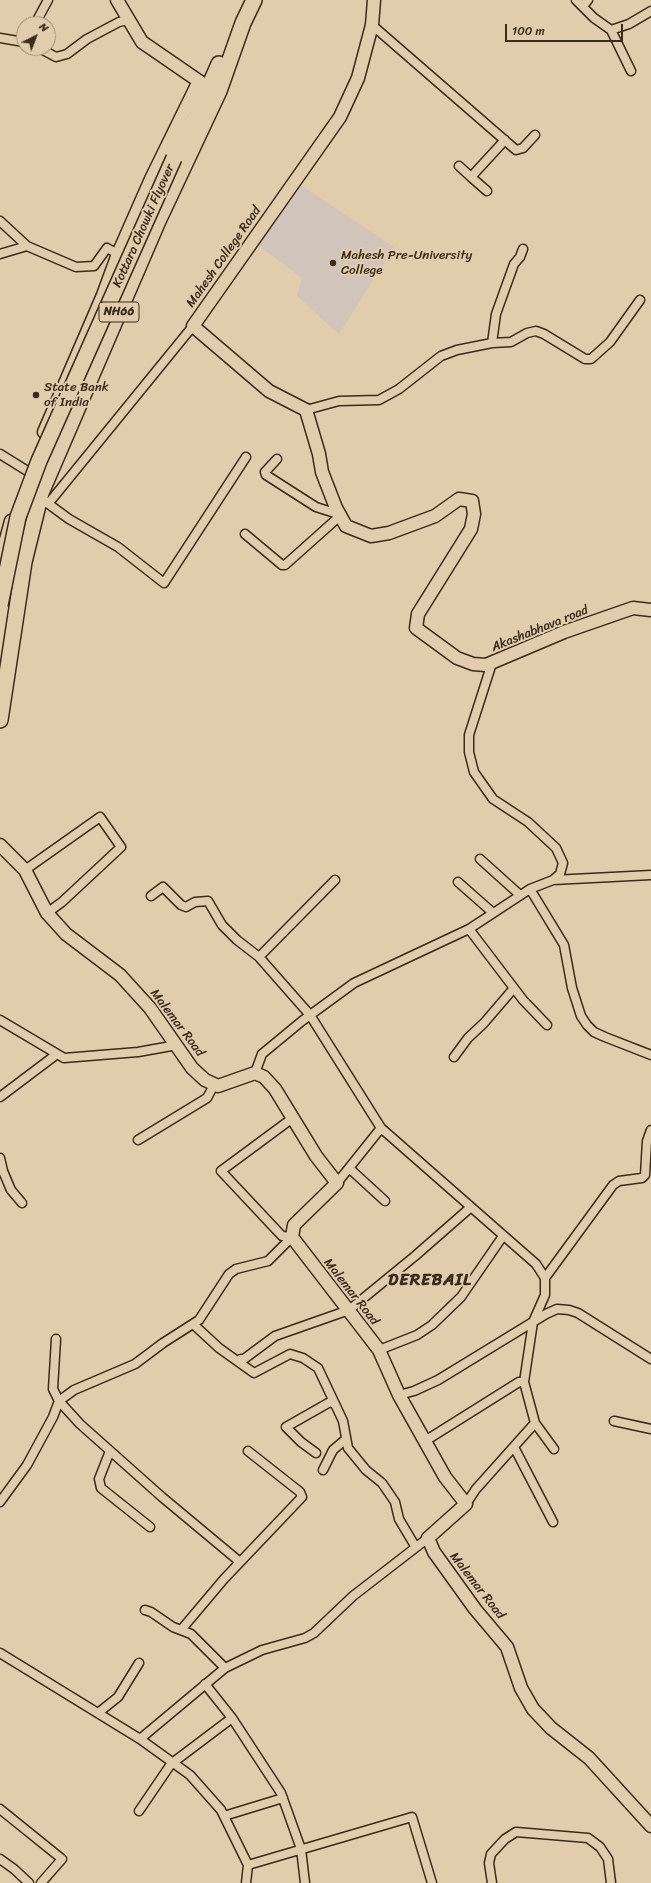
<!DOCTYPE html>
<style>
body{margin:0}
#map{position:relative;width:651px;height:1883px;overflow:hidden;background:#e1ccab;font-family:Sriracha,sans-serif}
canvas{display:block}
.north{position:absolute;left:16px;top:16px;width:40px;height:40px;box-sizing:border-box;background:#e1ccab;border:1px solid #9f8b73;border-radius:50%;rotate:42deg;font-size:11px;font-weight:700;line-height:16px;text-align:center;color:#3b2a1e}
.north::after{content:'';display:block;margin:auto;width:14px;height:18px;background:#3b2a1e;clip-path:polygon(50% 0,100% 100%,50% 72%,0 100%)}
.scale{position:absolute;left:505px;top:24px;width:118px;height:18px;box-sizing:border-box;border:2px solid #3b2a1e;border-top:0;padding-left:5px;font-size:12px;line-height:14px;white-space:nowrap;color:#3b2a1e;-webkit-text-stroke:3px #e1ccab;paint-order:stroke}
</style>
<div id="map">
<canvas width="651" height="1883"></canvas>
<div class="north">N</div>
<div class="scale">100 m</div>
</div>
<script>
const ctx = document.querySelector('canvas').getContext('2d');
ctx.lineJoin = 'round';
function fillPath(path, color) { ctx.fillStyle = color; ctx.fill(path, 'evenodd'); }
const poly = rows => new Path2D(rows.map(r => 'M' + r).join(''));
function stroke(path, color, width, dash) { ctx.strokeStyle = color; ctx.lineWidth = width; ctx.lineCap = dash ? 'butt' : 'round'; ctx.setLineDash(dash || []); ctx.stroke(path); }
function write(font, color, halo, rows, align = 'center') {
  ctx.font = font + ' Sriracha,sans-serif'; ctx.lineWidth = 4; ctx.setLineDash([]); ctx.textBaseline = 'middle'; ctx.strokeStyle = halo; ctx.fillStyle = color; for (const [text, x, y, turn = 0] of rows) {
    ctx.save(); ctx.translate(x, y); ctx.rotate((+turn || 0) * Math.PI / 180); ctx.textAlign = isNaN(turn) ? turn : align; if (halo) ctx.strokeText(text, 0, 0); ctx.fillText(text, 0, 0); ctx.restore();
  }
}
const built = poly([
 [302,186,394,247,339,334,297,296,302,278,258,245]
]);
const street = poly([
 [576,0,594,18,611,30,629,24,651,11],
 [583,6,588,0],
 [35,24,48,0],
 [372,25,516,150,523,148,535,135],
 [611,30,631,71],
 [0,38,24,42],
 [39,48,56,57,67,54,87,39,119,22,128,20],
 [459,166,471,177,505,140],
 [471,177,487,191],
 [0,221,27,246],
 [0,254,27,246,76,267,94,266,107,248,118,254],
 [492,343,511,342,527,333,536,331,544,334,585,359,591,359,610,342,640,300],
 [306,410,339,401,379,400,399,389,441,356,457,350,492,343,496,314,514,264,520,257,523,249],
 [0,454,29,472],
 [277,459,265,472,266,475,316,507,341,515],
 [39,497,69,519,118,547,164,583,246,457],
 [48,504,193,326],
 [245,534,282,565,285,565,341,515],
 [480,859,520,895],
 [25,870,100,817,121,847,62,902,47,913],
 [553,880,651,875],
 [458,882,492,912],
 [530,889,564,945,572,988,581,1016,587,1025,594,1032,605,1037,651,1055],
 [151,896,163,887,181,905,186,907,195,902,208,901,222,925,237,940,259,957,310,1015,381,1128],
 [469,929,523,1000,547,1025],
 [259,957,335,880],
 [0,1020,64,1058,138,1052,177,1045],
 [454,1057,468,1038,484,1023,514,988],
 [255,1073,262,1054,302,1021,354,983,469,929,530,889,553,880,560,874,563,863,556,848,528,822,493,799,474,772,469,752,469,735,492,663],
 [0,1097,57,1054],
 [138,1140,207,1098,214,1085],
 [0,1158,3,1171,11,1190,22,1203],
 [349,1168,385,1201],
 [337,1183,381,1128,536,1264,545,1278,545,1295,533,1322,524,1382,535,1423,554,1449],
 [292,1237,282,1236,221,1171,294,1117],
 [545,1278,613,1185,619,1181,642,1178,645,1175,647,1141,651,1130],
 [193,1324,219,1348,254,1373,290,1354,303,1358,318,1368,335,1404],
 [56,1339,53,1389,59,1401,80,1424,162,1497,240,1562],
 [379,1350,417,1335,432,1325,461,1297,503,1236],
 [241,1359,244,1359,275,1336,349,1310,415,1256,471,1207],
 [399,1395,414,1391,438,1380,546,1314,557,1309,569,1310,578,1313,651,1359],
 [614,1421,651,1429],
 [425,1441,519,1382],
 [514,1447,553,1522],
 [110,1451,99,1479,101,1488,150,1527],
 [316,1453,301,1442,286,1427,330,1402,335,1404,343,1421,348,1448,366,1470,382,1483,395,1502,399,1519,415,1546],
 [323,1470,333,1450,346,1439],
 [0,1502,27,1465,53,1417,59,1401,74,1390,135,1364,163,1343,199,1320,229,1274,236,1269,268,1261,292,1237],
 [466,1504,476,1489,535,1423],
 [145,1610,151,1612,173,1627,191,1634,225,1668],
 [181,1630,224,1579,302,1497,300,1492,248,1451],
 [0,1653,140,1739,190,1775,221,1810,248,1865],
 [205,1684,232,1718],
 [98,1713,118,1697,139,1663],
 [140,1739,225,1668,262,1650,305,1638,314,1633,353,1596,428,1538],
 [0,1809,62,1859,41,1883],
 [139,1811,171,1764,232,1718,281,1793,301,1849,305,1883],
 [224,1816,283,1798],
 [0,1859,14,1869,29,1883],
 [246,1883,248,1865,412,1817,432,1883],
 [492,1883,489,1863,491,1854,505,1839,516,1832,588,1838,600,1847,608,1859,611,1883]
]);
const secondary = poly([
 [117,0,142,42,206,86],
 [374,0,372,25,358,78,340,117,193,326,269,391,306,410,319,454,322,472,336,508,346,526,371,536,389,533,435,516,459,499,472,501,474,514,471,529,418,614,416,628,457,658,473,664,486,665,564,632,633,608,651,610],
 [44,432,103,295,118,254,151,179,199,81],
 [0,562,11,521],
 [0,845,25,870,47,913,66,934,120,975,150,1008,192,1068,205,1080,218,1086,255,1073,264,1077,275,1089,316,1156,337,1183,294,1225,292,1237,379,1350,399,1395,445,1477,466,1504,428,1538,434,1552,475,1609,507,1647,521,1688,533,1709,551,1728,589,1758,651,1826]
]);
const highway = poly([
 [174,158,195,119,219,64],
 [0,720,24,562,41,493,158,221,219,91,243,23,254,0]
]);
const highwayBridge = poly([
 [0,605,18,517,39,461,174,158]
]);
const markers = [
 [333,263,4,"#3b2a1e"],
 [36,395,4,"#3b2a1e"]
];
const shields = [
 [119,312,40]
];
const shieldNames = [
 ["NH66",119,312]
];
const streetNames = [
 ["Kottara Chowki Flyover",144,226,-66],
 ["Mahesh College Road",224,257,-55],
 ["Akashabhava road",540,629,-22],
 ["Malemar Road",177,1023,53],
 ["Malemar Road",351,1292,52],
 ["Malemar Road",477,1586,52]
];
const poiNames = [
 ["Mahesh Pre-University",341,256],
 ["College",341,271],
 ["State Bank",44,388],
 ["of India",44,403]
];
const districtNames = [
 ["DEREBAIL",430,1281]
];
fillPath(built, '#d0c4bb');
stroke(street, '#3b2a1e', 11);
stroke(secondary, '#3b2a1e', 15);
stroke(highway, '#3b2a1e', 18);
stroke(street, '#e1ccab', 8);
stroke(secondary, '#e1ccab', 12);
stroke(highway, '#e1ccab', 15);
stroke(highwayBridge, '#3b2a1e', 18, []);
stroke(highwayBridge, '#e1ccab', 15);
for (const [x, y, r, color] of markers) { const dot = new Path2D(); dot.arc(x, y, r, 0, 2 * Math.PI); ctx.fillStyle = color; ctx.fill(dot); stroke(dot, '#e1ccab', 1.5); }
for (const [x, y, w] of shields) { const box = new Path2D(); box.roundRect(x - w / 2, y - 10, w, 20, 3); ctx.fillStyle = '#e1ccab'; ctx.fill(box); stroke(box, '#3b2a1e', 1); }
write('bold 12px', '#3b2a1e', null, shieldNames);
write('13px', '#3b2a1e', '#e1ccab', streetNames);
write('13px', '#3b2a1e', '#e1ccab', poiNames, 'left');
ctx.letterSpacing = '1px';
write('bold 17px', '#3b2a1e', '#e1ccab', districtNames);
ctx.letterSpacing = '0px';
</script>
